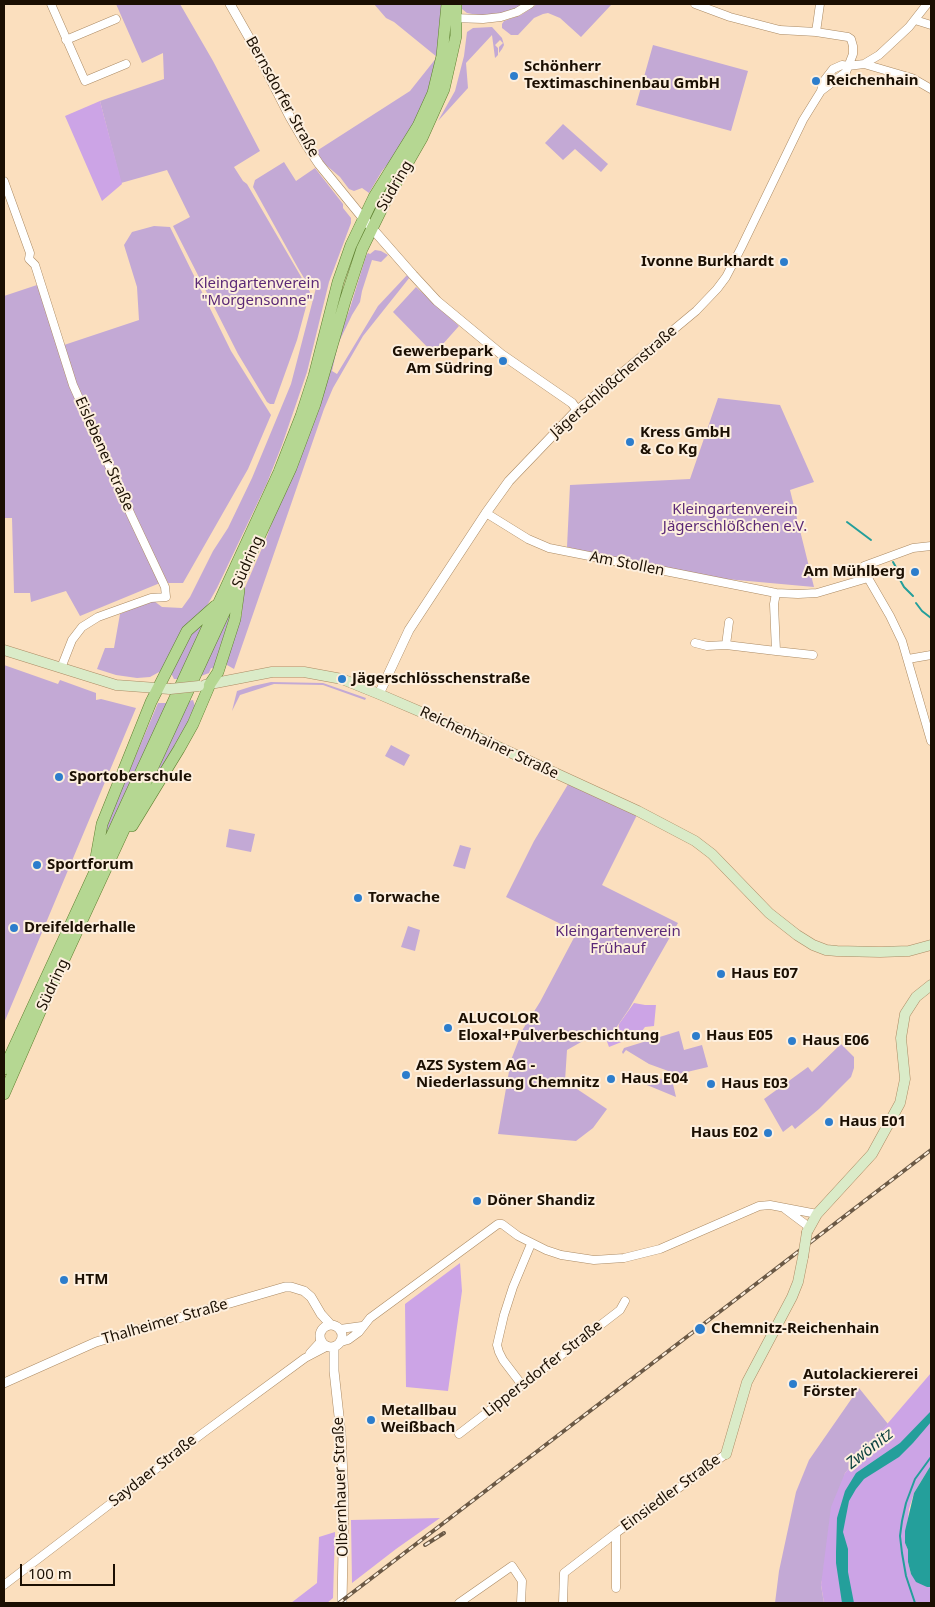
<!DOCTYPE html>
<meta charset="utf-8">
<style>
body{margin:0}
#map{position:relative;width:935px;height:1607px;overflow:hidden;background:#fbdfbe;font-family:"Noto Sans",sans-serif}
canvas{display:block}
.frame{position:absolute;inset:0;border:5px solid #1b0f02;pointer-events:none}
.scale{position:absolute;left:20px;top:1564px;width:95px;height:22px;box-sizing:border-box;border:2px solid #1b0f02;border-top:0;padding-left:6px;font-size:15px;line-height:18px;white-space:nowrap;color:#1b0f02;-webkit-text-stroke:4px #fdefde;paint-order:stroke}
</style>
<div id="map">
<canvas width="935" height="1607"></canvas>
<div class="frame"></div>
<div class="scale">100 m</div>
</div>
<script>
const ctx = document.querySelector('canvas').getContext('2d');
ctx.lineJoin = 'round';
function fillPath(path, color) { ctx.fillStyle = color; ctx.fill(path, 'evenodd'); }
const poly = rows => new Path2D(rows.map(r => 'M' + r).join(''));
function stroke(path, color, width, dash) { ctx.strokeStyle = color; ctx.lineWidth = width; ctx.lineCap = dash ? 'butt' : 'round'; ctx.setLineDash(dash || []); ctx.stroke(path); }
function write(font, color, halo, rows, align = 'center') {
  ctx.font = font + ' "Noto Sans",sans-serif'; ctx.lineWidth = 4; ctx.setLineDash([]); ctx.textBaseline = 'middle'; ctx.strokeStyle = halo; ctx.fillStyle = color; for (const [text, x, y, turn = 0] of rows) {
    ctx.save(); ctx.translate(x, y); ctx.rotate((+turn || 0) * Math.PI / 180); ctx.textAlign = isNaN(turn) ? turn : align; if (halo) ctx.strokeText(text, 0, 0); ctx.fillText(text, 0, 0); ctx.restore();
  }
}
const green = poly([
 [116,4,180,4,213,61,260,151,234,167,243,181,247,184,310,292,297,340,274,404,270,404,267,402,238,354,173,226,190,217,167,170,121,183,100,101,164,79,163,53,142,63],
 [374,4,442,4,442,27,436,71,420,115,400,149,382,171,369,193,362,188,354,191,349,189,340,177,326,165,315,152,410,91,437,57,394,22,386,18],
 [460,4,525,4,516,9,502,14,483,16,467,13,462,9],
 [537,4,612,4,581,37,560,18,548,13,543,14,534,18,518,35,511,35,502,28,502,24,504,21,521,15],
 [492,27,502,38,504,45,502,49,499,53,499,47,503,43,500,40,495,45,498,48,498,55,495,58,492,35,466,63,468,88,438,121,455,91,464,56,467,32,473,28],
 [653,45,748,71,731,131,636,105],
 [563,124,608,164,601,172,575,149,563,160,545,143],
 [284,162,296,181,315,168,343,204,343,208,351,218,351,223,329,282,307,372,282,445,267,483,217,588,208,604,161,671,150,677,137,678,116,675,97,669,105,648,114,648,120,614,146,603,154,601,162,607,182,608,190,597,213,551,228,528,252,478,291,384,316,288,310,288,298,268,253,187,255,180],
 [154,226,170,227,231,351,271,415,248,469,183,583,168,583,132,512,76,384,64,345,139,320,137,287,124,245,132,232],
 [375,250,381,251,388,255,381,262,372,260,362,291,360,302,352,315,338,344,332,371,337,374,378,306,408,274,410,277,363,336,333,388,324,409,234,669,227,665,226,660,242,614,243,592,266,539,350,308,366,256,368,253,370,254],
 [40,284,70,386,160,583,80,616,66,591,31,602,30,593,14,593,12,518,4,518,4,296],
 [416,287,459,326,434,354,393,312],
 [718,398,780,405,814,482,790,490,814,587,693,576,567,547,570,485,690,479],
 [234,604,214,669,211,668,209,673,201,676,200,675],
 [206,617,181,679,174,679,171,673,188,635],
 [4,665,58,684,60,680,96,693,96,700,101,699,136,708,4,1023],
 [271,682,323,683,366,698,365,700,323,685,274,684,240,695,232,711,237,691,253,686],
 [193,700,196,709,138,814,189,701],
 [158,703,169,703,102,850,101,838],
 [391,745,410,755,404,766,385,756],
 [570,781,638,813,602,885,678,923,629,1009,612,1034,597,1033,567,1050,565,1081,607,1109,593,1128,576,1141,498,1134,511,1060,523,1029,540,1002,577,932,506,897,534,841],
 [229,829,255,834,251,852,226,847],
 [460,845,471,848,465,869,453,866],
 [408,926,420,930,415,951,401,947],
 [679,1031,684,1050,702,1045,708,1067,670,1076,671,1072,649,1064,626,1050,623,1054,622,1052,624,1048],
 [841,1044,854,1057,854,1068,851,1077,819,1109,795,1129,792,1125,783,1132,764,1099,808,1067,812,1072],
 [655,1077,671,1082,673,1084,676,1097,647,1085,649,1079],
 [859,1388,888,1424,845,1473,821,1585,824,1603,775,1603,779,1571,796,1492,809,1460]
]);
const forest = poly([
 [100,101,122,184,102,201,65,116],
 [634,1003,645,1005,656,1005,654,1026,645,1027,639,1035,609,1047,605,1036,618,1030,619,1024],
 [460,1263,462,1291,448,1391,406,1387,405,1304],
 [931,1373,931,1465,914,1493,909,1509,905,1543,908,1550,908,1562,911,1574,927,1587,931,1587,931,1603,824,1603,821,1585,831,1507,845,1473],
 [440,1518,396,1549,352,1583,351,1520],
 [335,1532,333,1598,327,1603,291,1603,317,1583,319,1537]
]);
const water = poly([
 [931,1411,931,1422,913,1443,899,1457,864,1479,856,1489,849,1501,843,1532,848,1549,848,1572,854,1603,842,1603,836,1563,836,1552,837,1518,845,1491,856,1473,900,1443],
 [931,1465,931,1587,927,1587,916,1582,911,1574,908,1562,908,1550,905,1543,905,1531,914,1493]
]);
const stream = poly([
 [847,522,871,540],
 [893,562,897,569,899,578,904,587,913,596],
 [916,603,922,611,931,618],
 [915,1603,906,1576,902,1553,900,1536,902,1521,906,1503,915,1479,931,1457]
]);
const minor = poly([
 [51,4,85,81,126,64],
 [695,4,730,17,780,30,816,32,848,37,851,39,853,46,853,54,846,72,821,91],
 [453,18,483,19,501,17,517,12,530,4],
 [915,20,931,25],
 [816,32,820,4],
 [66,40,116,19],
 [864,64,912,78,931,89],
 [4,181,30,253,29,259,35,265,73,385,131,515,165,587,166,597,151,598,98,617,82,627,72,640,61,668],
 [577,410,696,311,717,289,726,277,741,248,803,120,821,91,823,82,833,69,842,65,848,66,864,64,879,55,909,27,927,4],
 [486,513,528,539,549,548,776,593,798,594,817,593,868,578,890,616,902,641,931,741],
 [864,566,913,548,931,546],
 [695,643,707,646,726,645,776,651,774,604,776,593],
 [726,645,729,622],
 [776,651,813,655],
 [908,659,931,655],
 [785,1209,809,1227],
 [340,1329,362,1326],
 [341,1342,348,1340,359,1332,370,1318,498,1224,502,1224,518,1236,546,1250,561,1255,594,1260,624,1258,660,1249,759,1206,770,1205,817,1214],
 [310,1353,321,1341],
 [522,1385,503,1360,499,1352,497,1345,504,1315,513,1287,531,1244],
 [459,1434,620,1310,625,1301],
 [4,1585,203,1433,305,1358,326,1347],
 [616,1588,616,1533],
 [459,1603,512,1566,522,1581,521,1603],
 [563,1603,564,1573,616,1533,726,1454]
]);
const tertiary = poly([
 [230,4,251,41,290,117,307,146,319,164,363,218,413,275,437,301,501,354,572,403,577,410,509,481,486,513,409,630,379,694],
 '320 1336a11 11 0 1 1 22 0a11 11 0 1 1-22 0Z',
 [334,1348,334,1371,341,1434,344,1500,342,1603],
 [4,1383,96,1342,285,1287,291,1287,304,1291,311,1297,321,1314,331,1325]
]);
const secondary = poly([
 [4,650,116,685,170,689],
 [205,685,272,672,304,672,342,679,379,694,442,721,638,811,695,841,712,854,769,913,797,935,813,945,826,950,837,951,880,952,909,951,931,945],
 [807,1232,817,1214,872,1154,900,1103,905,1079,901,1038,905,1014,916,997,931,985],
 [726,1454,747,1382,792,1297,798,1282,803,1257]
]);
const primary = poly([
 [132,826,179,749,193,724,210,684,218,672,235,619,239,590],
 [95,863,102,824,151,702,187,631,215,606],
 [4,1069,279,472,301,416,314,376,338,282,351,245,374,197,418,126,433,93,442,56,447,4],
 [4,1094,42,1007,291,468,315,404,345,301,362,249,384,204,422,138,444,89,456,36,456,4]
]);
const rail = poly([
 [425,1545,444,1533],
 [339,1603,931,1150]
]);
const secondaryBridge = poly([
 [170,689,199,686],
 [803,1257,807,1232]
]);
const markers = [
 [514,76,5,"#2c7dcc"],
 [816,81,5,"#2c7dcc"],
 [784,262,5,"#2c7dcc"],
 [503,361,5,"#2c7dcc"],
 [630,442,5,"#2c7dcc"],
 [915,572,5,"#2c7dcc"],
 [342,679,5,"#2c7dcc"],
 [59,777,5,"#2c7dcc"],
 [37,865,5,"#2c7dcc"],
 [358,898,5,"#2c7dcc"],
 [14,928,5,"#2c7dcc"],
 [721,974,5,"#2c7dcc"],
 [448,1028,5,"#2c7dcc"],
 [696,1036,5,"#2c7dcc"],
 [792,1041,5,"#2c7dcc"],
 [406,1075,5,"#2c7dcc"],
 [611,1079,5,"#2c7dcc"],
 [711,1084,5,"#2c7dcc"],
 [829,1122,5,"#2c7dcc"],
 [768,1133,5,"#2c7dcc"],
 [477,1201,5,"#2c7dcc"],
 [64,1280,5,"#2c7dcc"],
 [700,1329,6,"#2c7dcc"],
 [793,1384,5,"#2c7dcc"],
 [371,1420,5,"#2c7dcc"]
];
const poiNames = [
 ["Schönherr",524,67],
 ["Textimaschinenbau GmbH",524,84],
 ["Reichenhain",826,81],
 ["Ivonne Burkhardt",774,262,"right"],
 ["Gewerbepark",493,352,"right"],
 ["Am Südring",493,369,"right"],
 ["Kress GmbH",640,433],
 ["& Co Kg",640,450],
 ["Am Mühlberg",905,572,"right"],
 ["Jägerschlösschenstraße",352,679],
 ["Sportoberschule",69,777],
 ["Sportforum",47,865],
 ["Torwache",368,898],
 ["Dreifelderhalle",24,928],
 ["Haus E07",731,974],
 ["ALUCOLOR",458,1019],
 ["Eloxal+Pulverbeschichtung",458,1036],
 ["Haus E05",706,1036],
 ["Haus E06",802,1041],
 ["AZS System AG -",416,1066],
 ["Niederlassung Chemnitz",416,1083],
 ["Haus E04",621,1079],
 ["Haus E03",721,1084],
 ["Haus E01",839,1122],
 ["Haus E02",758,1133,"right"],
 ["Döner Shandiz",487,1201],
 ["HTM",74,1280],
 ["Chemnitz-Reichenhain",711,1329],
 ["Autolackiererei",803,1375],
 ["Förster",803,1392],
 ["Metallbau",381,1411],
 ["Weißbach",381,1428]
];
const streetNames = [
 ["Bernsdorfer Straße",282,97,61],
 ["Südring",395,186,-60],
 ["Jägerschlößchenstraße",614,382,-41],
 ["Eislebener Straße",104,454,66],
 ["Südring",248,562,-66],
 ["Am Stollen",627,564,11],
 ["Reichenhainer Straße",489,743,25],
 ["Südring",53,985,-65],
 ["Thalheimer Straße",165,1322,-16],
 ["Lippersdorfer Straße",543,1369,-38],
 ["Saydaer Straße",153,1471,-38],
 ["Olbernhauer Straße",341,1487,-92],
 ["Einsiedler Straße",671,1493,-36]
];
const parkNames = [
 ["Kleingartenverein",257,284],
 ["\"Morgensonne\"",257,301],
 ["Kleingartenverein",735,510],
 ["Jägerschlößchen e.V.",735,527],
 ["Kleingartenverein",618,932],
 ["Frühauf",618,949]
];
const waterNames = [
 ["Zwönitz",870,1449,-38]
];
fillPath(green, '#c3a9d5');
fillPath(forest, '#cca4e6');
fillPath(water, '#249f9b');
stroke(stream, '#249f9b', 2);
stroke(minor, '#ab8a63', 9);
stroke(tertiary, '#ab8a63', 10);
stroke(secondary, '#ab8a63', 11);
stroke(primary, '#5f8030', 12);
stroke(minor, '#fff', 8);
stroke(tertiary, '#fff', 9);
stroke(secondary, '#daebc8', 10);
stroke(primary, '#b5d792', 11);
stroke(rail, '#6b5945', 4);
stroke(rail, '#fdefde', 2, [5.5]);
stroke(secondaryBridge, '#ab8a63', 11, []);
stroke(secondaryBridge, '#daebc8', 10);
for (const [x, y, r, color] of markers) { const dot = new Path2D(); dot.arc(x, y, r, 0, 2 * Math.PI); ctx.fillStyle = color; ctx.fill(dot); stroke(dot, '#fdefde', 2); }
write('bold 15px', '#1b0f02', '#fdefde', poiNames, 'left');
write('15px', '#1b0f02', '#fdefde', streetNames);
write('15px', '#5b2977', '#fdefde', parkNames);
write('italic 16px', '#0f4341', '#fdefde', waterNames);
</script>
